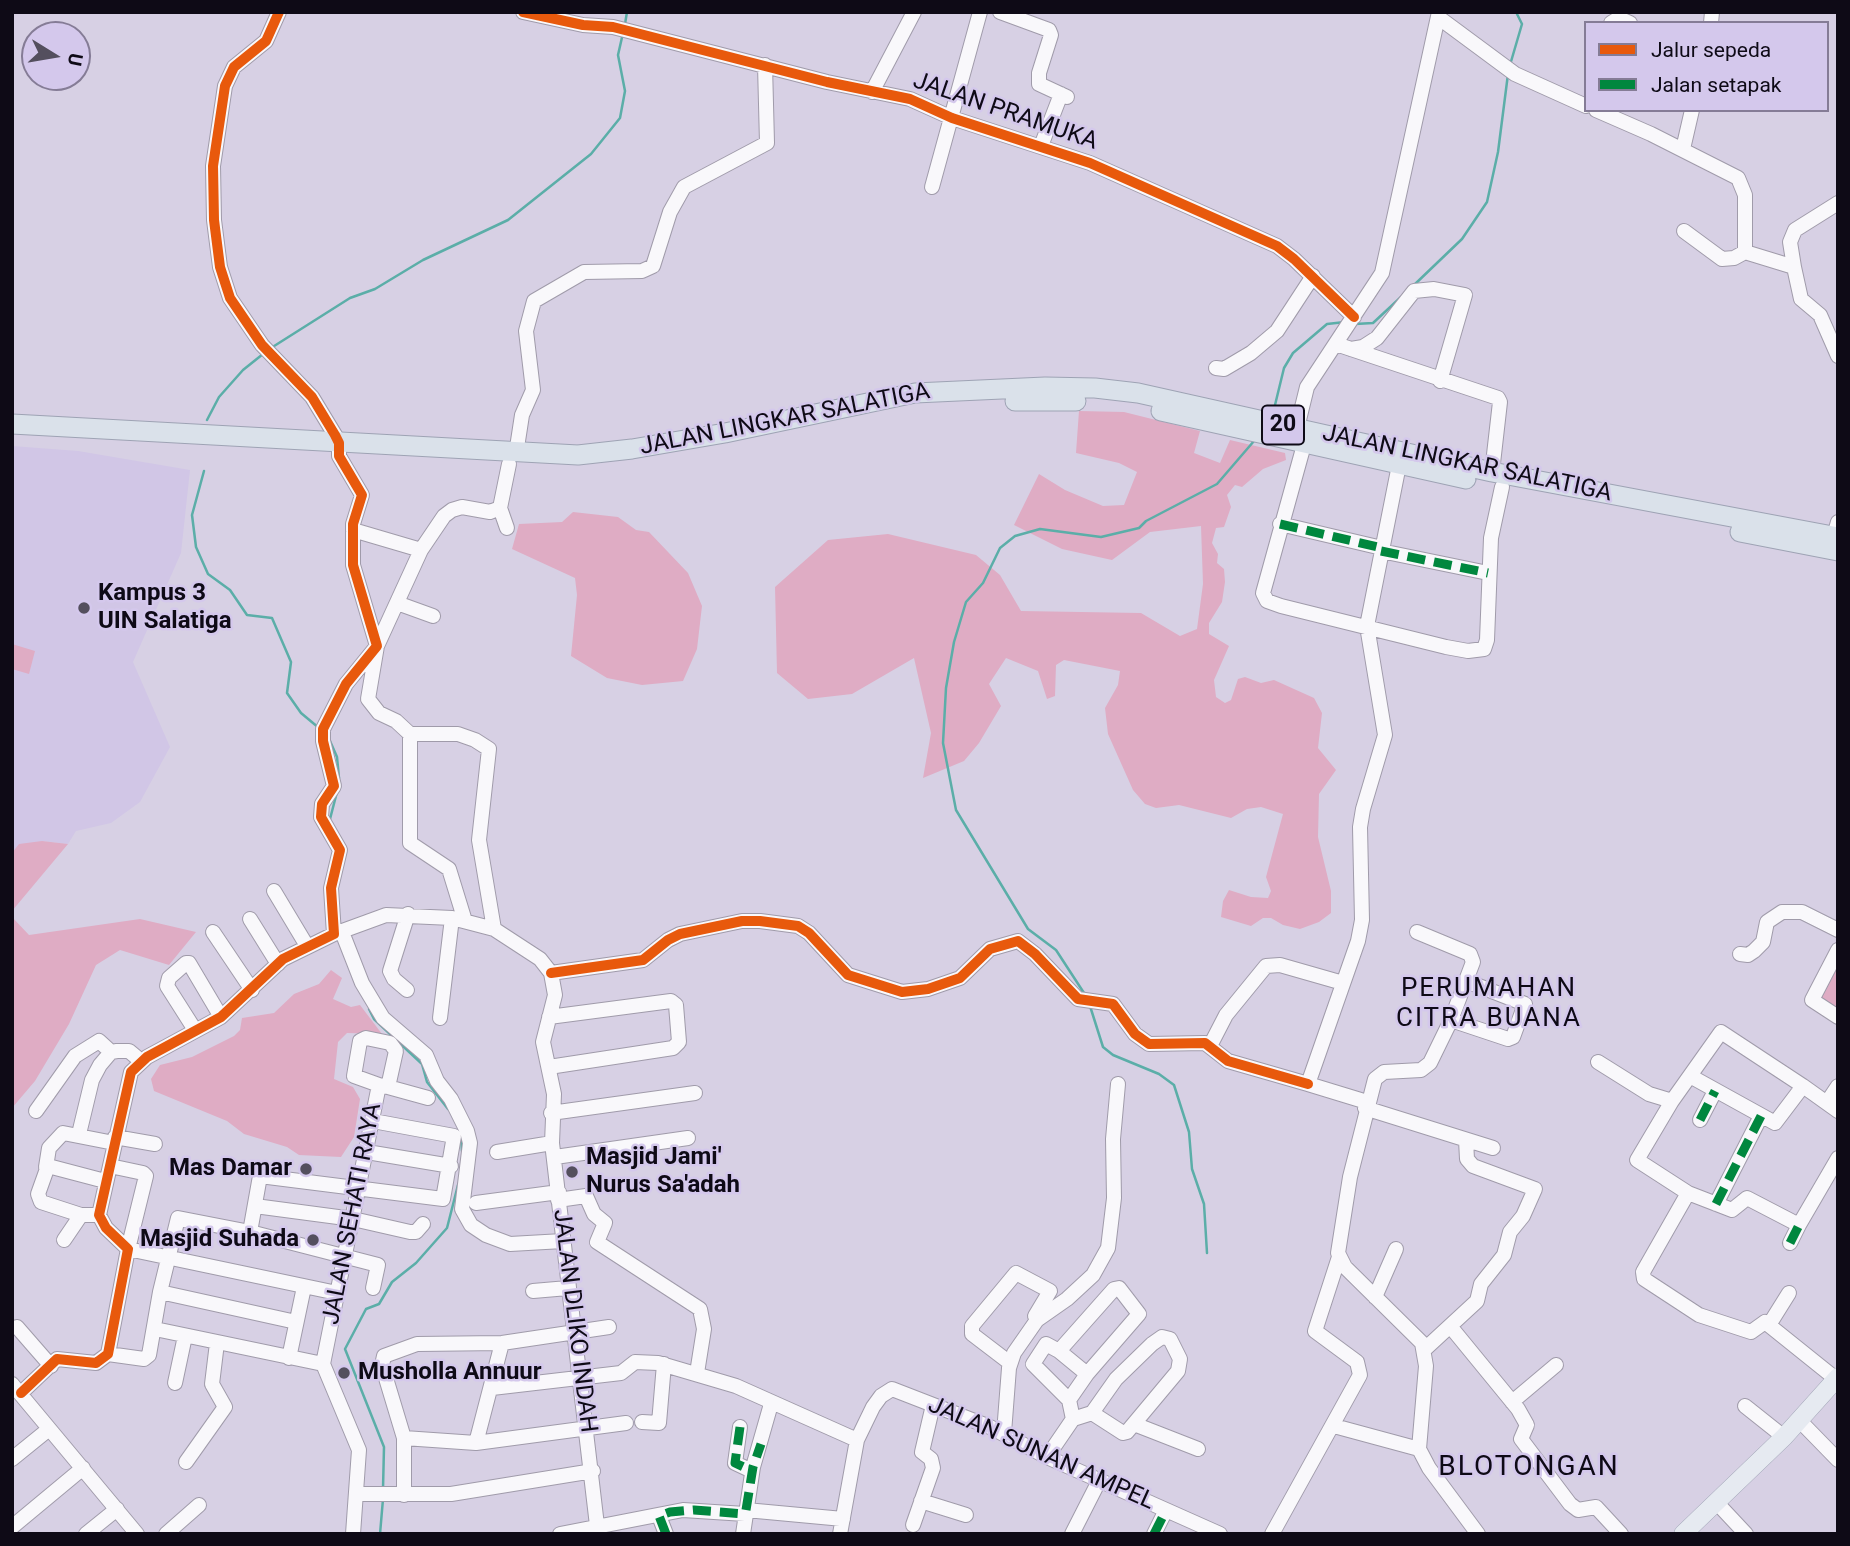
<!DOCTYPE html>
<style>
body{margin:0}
#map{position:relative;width:1850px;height:1546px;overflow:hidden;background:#d7d0e4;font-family:Roboto,sans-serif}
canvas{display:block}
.frame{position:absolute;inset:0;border:14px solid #0e0a16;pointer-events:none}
.legend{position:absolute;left:1584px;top:21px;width:245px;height:91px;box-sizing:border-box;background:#d4c8ec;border:2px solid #857c96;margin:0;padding:9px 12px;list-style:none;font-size:21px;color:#0e0a16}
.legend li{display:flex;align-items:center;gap:14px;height:35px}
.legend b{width:35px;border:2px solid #857c96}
.north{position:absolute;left:21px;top:21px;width:70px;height:70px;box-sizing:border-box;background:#d4c8ec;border:2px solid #857c96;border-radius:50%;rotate:101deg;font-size:19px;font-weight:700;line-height:28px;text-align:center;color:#0e0a16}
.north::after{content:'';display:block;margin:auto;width:24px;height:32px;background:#544f5e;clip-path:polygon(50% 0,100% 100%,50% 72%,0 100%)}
</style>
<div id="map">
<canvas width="1850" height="1546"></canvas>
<div class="frame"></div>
<ul class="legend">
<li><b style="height:9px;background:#e8590c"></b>Jalur sepeda</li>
<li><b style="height:9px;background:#00873e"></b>Jalan setapak</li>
</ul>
<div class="north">U</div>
</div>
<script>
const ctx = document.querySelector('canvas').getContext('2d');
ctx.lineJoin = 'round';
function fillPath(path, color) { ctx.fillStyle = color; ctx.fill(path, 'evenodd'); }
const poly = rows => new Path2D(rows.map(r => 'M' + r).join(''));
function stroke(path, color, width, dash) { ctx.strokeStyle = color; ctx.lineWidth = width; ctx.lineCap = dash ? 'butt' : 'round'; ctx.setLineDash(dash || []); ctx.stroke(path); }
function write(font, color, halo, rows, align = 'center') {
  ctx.font = font + ' Roboto,sans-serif'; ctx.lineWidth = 5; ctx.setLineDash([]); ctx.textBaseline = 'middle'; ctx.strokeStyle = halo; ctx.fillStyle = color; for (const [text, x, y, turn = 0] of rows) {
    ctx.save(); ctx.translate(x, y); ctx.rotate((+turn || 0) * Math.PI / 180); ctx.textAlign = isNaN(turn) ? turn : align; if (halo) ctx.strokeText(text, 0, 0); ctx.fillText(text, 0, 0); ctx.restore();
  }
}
const built = poly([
 [12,446,78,451,190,470,181,553,133,662,170,747,140,802,111,823,76,831,68,844,42,841,13,854]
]);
const green = poly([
 [1079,411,1124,412,1200,431,1194,453,1220,463,1230,440,1285,453,1286,460,1263,469,1242,487,1235,485,1227,495,1231,507,1224,527,1216,528,1212,543,1218,554,1217,563,1224,569,1225,582,1222,602,1209,623,1209,634,1229,646,1214,680,1216,697,1225,703,1231,700,1238,679,1245,677,1261,683,1274,680,1314,698,1322,713,1318,748,1336,770,1319,794,1318,837,1331,891,1331,913,1319,922,1300,929,1283,925,1271,918,1263,918,1251,926,1221,917,1223,901,1229,890,1251,897,1268,898,1271,891,1266,877,1283,814,1261,807,1247,809,1231,818,1179,805,1156,808,1145,804,1133,790,1108,734,1105,708,1118,685,1120,671,1064,660,1056,665,1055,696,1047,699,1038,671,1006,658,989,684,1001,706,979,743,964,761,923,778,931,733,914,658,852,694,808,699,777,673,775,587,828,540,888,534,976,555,1000,575,1021,611,1141,613,1180,636,1197,629,1203,584,1201,526,1150,532,1112,560,1062,549,1014,525,1039,474,1065,490,1103,506,1124,505,1137,472,1119,463,1076,453],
 [573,512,618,517,636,530,649,532,688,573,702,606,697,649,683,681,642,685,607,678,571,656,577,595,575,578,512,549,519,524,562,522],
 [12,644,35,651,29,674,12,669],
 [42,841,68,844,12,911,12,853,19,844],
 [12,917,29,935,140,919,196,932,169,965,120,950,96,965,69,1024,35,1081,12,1108],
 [1838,956,1838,1020,1813,1005],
 [331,970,342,978,333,999,351,1007,360,1005,382,1034,347,1033,338,1042,334,1079,353,1087,360,1099,354,1137,341,1157,299,1155,287,1147,244,1134,227,1121,154,1091,151,1079,160,1065,192,1057,234,1036,240,1030,242,1018,274,1013,294,994,319,984]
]);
const stream = poly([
 [625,24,627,12],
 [1510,65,1522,24,1516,12],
 [1413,286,1462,239,1487,202,1498,152,1508,74],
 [1355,324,1373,323,1401,297],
 [271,348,350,298,375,289,423,260,508,220,591,154,620,118,625,91,618,55,623,33],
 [1275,405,1284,368,1293,353,1327,324,1345,322],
 [207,420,219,397,243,370,263,354],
 [204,471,192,515,196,547,208,574,230,590,247,615,272,618,291,662,287,693,301,713,319,728],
 [330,741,337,757,339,778],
 [330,819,337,792],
 [1084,993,1056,950,1028,929,956,810,943,743,946,688,954,642,966,602,983,583,1000,548,1015,536,1040,529,1101,537,1139,528,1146,521,1217,484,1254,441],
 [1090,1006,1103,1047,1113,1055,1159,1074,1174,1085,1189,1132,1192,1169,1204,1204,1207,1253],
 [369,1009,374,1019,422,1064,427,1082,448,1109],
 [461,1136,462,1151],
 [383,1489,384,1447,345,1349,366,1309,379,1304,392,1282,416,1263,447,1228,458,1185],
 [380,1534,383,1499]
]);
const minor = poly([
 [523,12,583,25,613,27,827,82,910,99,952,118,1090,163,1277,246,1294,259,1354,317],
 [1000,12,1049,30,1051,35,1039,73,1039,84,1067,97],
 [1438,17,1515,74,1586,106],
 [1611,23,1619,18,1630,23],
 [1711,23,1712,12],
 [872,92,914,12],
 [1596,110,1651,134,1738,178,1745,195,1745,252,1794,267,1801,299,1820,315,1838,356],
 [1041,146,1061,94],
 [1683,149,1692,110],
 [932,187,980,12],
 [1684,231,1722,259,1734,258,1745,252],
 [1794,267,1790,242,1795,230,1838,203],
 [1336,344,1498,398,1500,402,1492,472],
 [1351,349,1363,347,1377,338,1414,291,1434,289,1465,295,1440,381],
 [1216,368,1224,369,1251,353,1277,331,1313,276],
 [1297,428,1307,387,1382,273,1439,12],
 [1307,434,1263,593,1267,601,1281,606,1446,647,1468,651,1484,649,1487,640,1491,538,1502,487],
 [516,454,522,415,533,390,526,331,534,301,584,272,642,271,653,266,670,212,684,187,767,143,765,65],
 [1280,524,1382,548],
 [507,528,500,508,509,464],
 [353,530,421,550,377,646,368,699,379,713,396,721,410,734,410,843,449,869,465,921],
 [1834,536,1838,522],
 [421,550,444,516,452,510,462,507,490,512,500,508],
 [1381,551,1488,573],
 [397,603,433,616],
 [410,734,458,734,475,740,489,749,479,840,494,929],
 [274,891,307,946],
 [250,919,278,964],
 [213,932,252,990],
 [342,932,362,983,383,1018,426,1055,437,1081,451,1099,467,1131,470,1143,462,1209,471,1225,486,1235,510,1244,563,1241],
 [1417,932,1470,954,1473,962,1451,1020,1430,1063,1421,1070,1384,1072,1375,1079,1350,1177,1338,1253,1345,1267,1422,1343,1426,1366,1419,1449,1429,1468,1478,1534],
 [334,934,386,915,452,918,494,929,540,959,551,973,555,995,543,1042,554,1094,552,1143,598,1534],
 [1838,950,1812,1000,1838,1017],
 [1740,954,1748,955,1754,951,1763,942,1767,922,1782,912,1802,912,1838,930],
 [551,973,643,960,668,940,680,934,742,921,760,921,798,926,809,933,848,975,902,992,928,989,960,978,990,949,1018,941,1035,954,1078,999,1113,1004,1135,1034,1149,1044,1205,1043,1228,1061,1308,1084],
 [407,990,394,979,390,971,408,914],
 [440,1018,452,918],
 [1451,1020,1508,1039,1513,1037,1525,1004,1466,981],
 [195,1030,167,986,169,978,186,963,189,963,221,1017],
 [1211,1044,1226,1015,1266,966,1280,965,1343,983],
 [1598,1062,1649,1094,1672,1101,1721,1032,1803,1086],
 [549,1067,673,1048,679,1042,676,1005,671,1001,549,1017],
 [1690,1076,1775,1123,1803,1086,1838,1111],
 [388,1087,428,1098],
 [1672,1101,1637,1160,1688,1193,1732,1210,1747,1198,1799,1225,1838,1158],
 [1828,1101,1838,1086],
 [1367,1102,1308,1084,1358,941,1362,920,1360,827,1363,809,1385,735,1367,626,1399,465],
 [1365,1108,1493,1148],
 [36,1111,75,1056,99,1041,111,1052],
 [551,1113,695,1093],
 [1700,1120,1715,1091],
 [79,1134,92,1080,100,1065,111,1052,117,1051,129,1051,141,1061],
 [115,1137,155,1144],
 [367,1152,451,1166],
 [497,1152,552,1143],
 [555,1157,688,1138],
 [110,1166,143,1173,146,1176,128,1249,337,1293],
 [46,1167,49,1148,63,1133,114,1143],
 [1688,1193,1643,1272,1644,1279,1699,1315,1751,1332,1765,1322,1836,1379],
 [558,1200,586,1196,594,1214,605,1223,597,1242,700,1309,704,1329,697,1373],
 [476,1203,559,1192],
 [1716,1204,1761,1116],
 [255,1206,353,1219,410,1232,416,1232,423,1224],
 [99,1215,81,1215,41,1202,38,1194,48,1166,105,1181],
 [250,1232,378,1265,373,1288],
 [64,1240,81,1215],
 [1790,1243,1799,1225],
 [533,1291,568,1288],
 [160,1292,296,1322],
 [1375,1297,1396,1249],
 [1769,1325,1789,1293],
 [1450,1326,1518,1409,1527,1425,1521,1439,1570,1504,1578,1510,1596,1507,1621,1534],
 [17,1327,51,1366],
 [155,1329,323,1364,359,1450,353,1534],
 [1425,1349,1477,1301,1481,1284,1504,1255,1510,1232,1523,1216,1535,1189,1473,1166,1467,1159,1466,1140],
 [1059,1351,1087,1374],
 [108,1354,144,1359,149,1355,160,1292,178,1218,250,1232,260,1176,443,1199,454,1136,373,1121],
 [289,1358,304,1287],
 [1010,1363,972,1334,972,1326,1016,1273,1050,1291,1035,1316],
 [323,1364,379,1085,354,1076,360,1041,366,1038,390,1043,396,1051,388,1087,379,1085],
 [175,1383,185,1336],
 [12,1384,137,1534],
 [492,1388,621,1373,635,1362,658,1363,736,1386,857,1440],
 [21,1393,57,1359,96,1363,108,1354,128,1249,106,1228,99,1215,131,1072,147,1057,221,1017,283,959,334,934,331,888,340,850,321,817,322,804,334,786,323,741,323,729,346,684,377,646,353,565,353,524,362,495,339,456,339,443,335,435,312,397,262,345,230,298,220,267,214,220,213,166,225,86,234,67,266,41,279,12],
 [1069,1400,1087,1374,1139,1314,1119,1288,1114,1289,1059,1351,1046,1344,1033,1364,1069,1400,1073,1419],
 [1512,1402,1556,1365],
 [1745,1406,1784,1437],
 [1799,1420,1838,1460],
 [642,1422,659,1423,664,1364],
 [1134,1424,1198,1449],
 [1334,1426,1419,1449],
 [740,1427,735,1463,752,1471],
 [1004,1433,1009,1368,1014,1353,1037,1320,1067,1299,1093,1275,1108,1248,1114,1198,1113,1139,1118,1084],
 [404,1438,476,1443,626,1423],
 [476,1443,502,1343],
 [1047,1457,1073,1419,1092,1413,1116,1379,1152,1344,1162,1337,1170,1339,1180,1359,1178,1371,1127,1432,1123,1433,1092,1413],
 [12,1459,49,1429],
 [186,1462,225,1407,212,1384,217,1343],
 [356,1494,451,1494,593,1471],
 [404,1495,404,1438,382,1365,384,1356,417,1344,502,1343,609,1327],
 [921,1501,966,1515],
 [1717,1503,1746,1534],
 [746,1510,843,1519],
 [659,1516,666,1534],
 [913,1525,933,1468,931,1459,922,1452,933,1405],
 [12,1527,83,1468],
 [86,1534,117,1509],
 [166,1534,199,1505],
 [560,1534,683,1510,745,1514],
 [743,1534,753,1467,771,1404],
 [840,1534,857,1440,873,1407,881,1396,892,1389,990,1427,1047,1457,1220,1534],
 [1072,1534,1099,1481],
 [1154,1534,1166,1510],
 [1272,1534,1360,1375,1357,1362,1315,1331,1339,1257]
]);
const major = poly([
 [1683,1534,1784,1437,1838,1377]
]);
const highway = poly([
 [1015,401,1076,401],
 [1161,411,1466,479],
 [12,424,578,455,632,449,725,433,915,393,1045,387,1095,388,1138,393,1492,472,1838,537],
 [1740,532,1838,551]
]);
const quiet = poly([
 [1280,524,1382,548],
 [1381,551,1488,573],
 [1700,1120,1715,1091],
 [1716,1204,1761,1116],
 [1790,1243,1799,1225],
 [740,1427,735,1463,752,1471],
 [746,1510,753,1467,761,1444],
 [666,1534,659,1516,670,1512,694,1510,745,1514],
 [1154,1534,1166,1510]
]);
const cycleway = poly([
 [523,12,583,25,613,27,827,82,910,99,952,118,1090,163,1277,246,1294,259,1354,317],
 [551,973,643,960,668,940,680,934,742,921,760,921,798,926,809,933,848,975,902,992,928,989,960,978,990,949,1018,941,1035,954,1078,999,1113,1004,1135,1034,1149,1044,1205,1043,1228,1061,1308,1084],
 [21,1393,57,1359,96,1363,108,1354,128,1249,106,1228,99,1215,131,1072,147,1057,221,1017,283,959,334,934,331,888,340,850,321,817,322,804,334,786,323,741,323,729,346,684,377,646,353,565,353,524,362,495,339,456,339,443,335,435,312,397,262,345,230,298,220,267,214,220,213,166,225,86,234,67,266,41,279,12]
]);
const markers = [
 [84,608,7,"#544f5e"],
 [306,1169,7,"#544f5e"],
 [572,1172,7,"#544f5e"],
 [313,1240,7,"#544f5e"],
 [344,1373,7,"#544f5e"]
];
const shields = [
 [1283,425,42]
];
const shieldNames = [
 ["20",1283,425]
];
const streetNames = [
 ["JALAN PRAMUKA",1005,112,19],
 ["JALAN LINGKAR SALATIGA",785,420,-11],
 ["JALAN LINGKAR SALATIGA",1467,464,12],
 ["JALAN SEHATI RAYA",353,1214,-79],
 ["JALAN DLIKO INDAH",574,1321,83],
 ["JALAN SUNAN AMPEL",1041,1454,24]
];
const poiNames = [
 ["Kampus 3",98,594],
 ["UIN Salatiga",98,622],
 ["Masjid Jami'",586,1158],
 ["Nurus Sa'adah",586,1186],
 ["Mas Damar",292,1169,"right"],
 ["Masjid Suhada",299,1240,"right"],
 ["Musholla Annuur",358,1373]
];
const neighbourhoodNames = [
 ["PERUMAHAN",1489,989],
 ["CITRA BUANA",1489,1019]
];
const quarterNames = [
 ["BLOTONGAN",1529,1468]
];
fillPath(built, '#d1c6e6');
fillPath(green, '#dfacc4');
stroke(stream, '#5baea8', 2.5);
stroke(minor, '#a09baa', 16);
stroke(major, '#9ea3b4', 19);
stroke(highway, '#9ea3b4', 21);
stroke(minor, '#f9f8fb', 14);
stroke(major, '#e6eaf1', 18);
stroke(highway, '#dae1ea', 19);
stroke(quiet, '#00873e', 9, [18, 9]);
stroke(cycleway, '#e8590c', 10);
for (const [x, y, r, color] of markers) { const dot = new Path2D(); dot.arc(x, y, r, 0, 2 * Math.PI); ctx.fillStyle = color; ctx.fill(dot); stroke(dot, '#d4c8ec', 2.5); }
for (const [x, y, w] of shields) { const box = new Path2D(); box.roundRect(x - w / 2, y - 19.5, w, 39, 5); ctx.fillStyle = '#d4c8ec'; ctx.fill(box); stroke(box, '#0e0a16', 2); }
write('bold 23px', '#0e0a16', null, shieldNames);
write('24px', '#0e0a16', '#d4c8ec', streetNames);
write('bold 24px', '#0e0a16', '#d4c8ec', poiNames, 'left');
ctx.letterSpacing = '2px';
write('26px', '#0e0a16', '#d4c8ec', neighbourhoodNames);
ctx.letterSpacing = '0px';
ctx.letterSpacing = '2px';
write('28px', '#0e0a16', '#d4c8ec', quarterNames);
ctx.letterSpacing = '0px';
</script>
